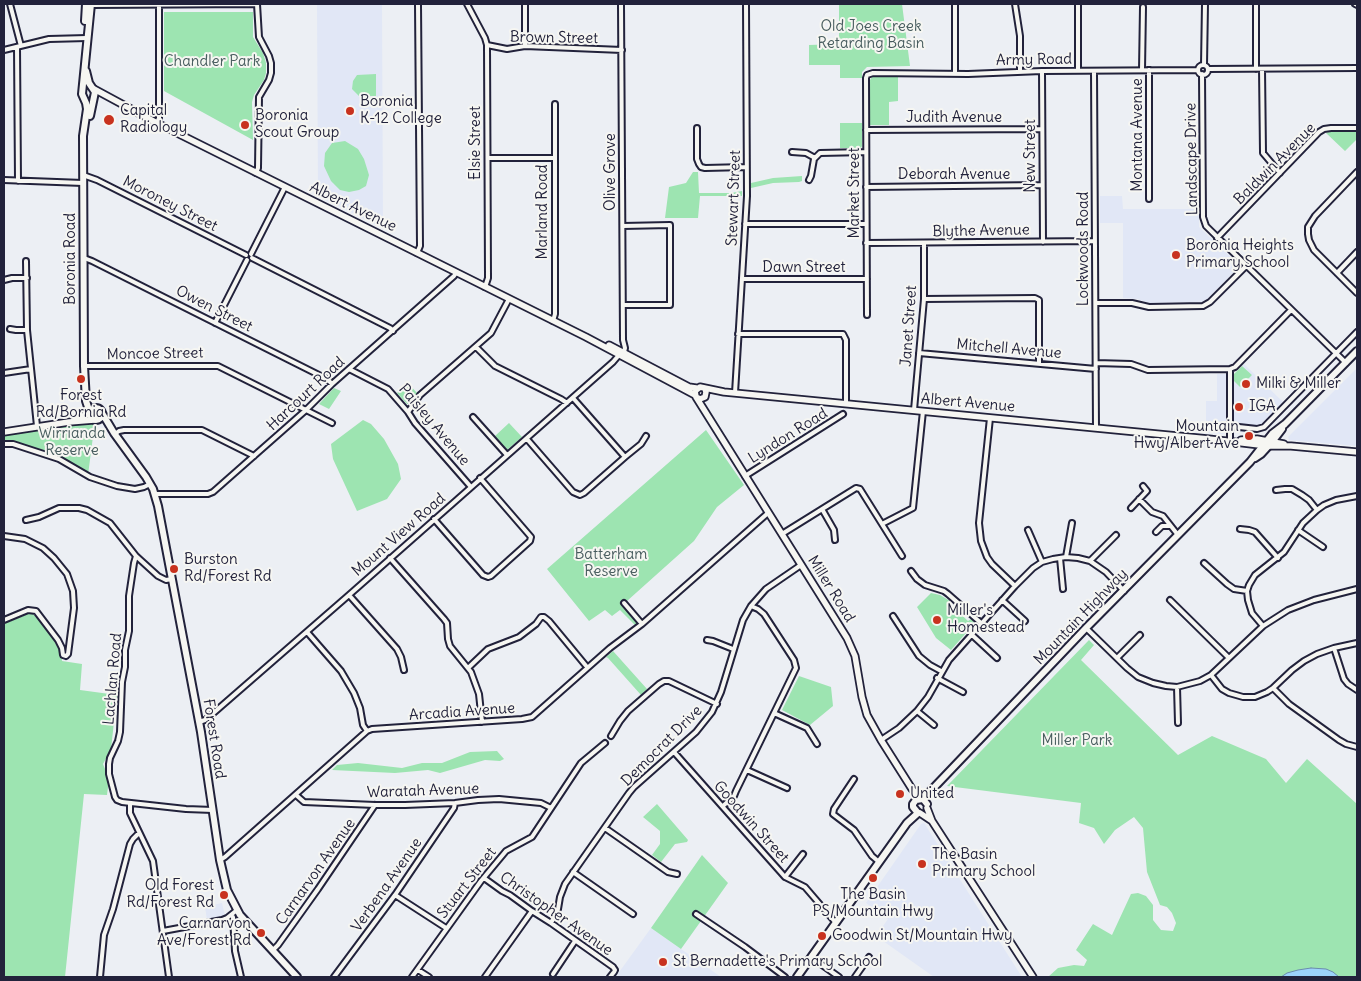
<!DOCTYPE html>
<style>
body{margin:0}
#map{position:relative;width:1361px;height:981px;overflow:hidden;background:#eceff4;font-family:Delius,sans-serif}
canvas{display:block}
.frame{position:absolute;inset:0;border:5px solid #22223b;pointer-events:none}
</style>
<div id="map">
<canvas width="1361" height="981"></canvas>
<div class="frame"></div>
</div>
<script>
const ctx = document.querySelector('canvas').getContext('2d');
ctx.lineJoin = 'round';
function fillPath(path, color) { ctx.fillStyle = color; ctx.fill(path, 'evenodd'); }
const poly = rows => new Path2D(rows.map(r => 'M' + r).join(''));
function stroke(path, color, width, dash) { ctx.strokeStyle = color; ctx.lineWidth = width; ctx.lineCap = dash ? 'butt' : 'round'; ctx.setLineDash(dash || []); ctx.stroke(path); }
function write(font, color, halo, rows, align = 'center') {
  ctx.font = font + ' Delius,sans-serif'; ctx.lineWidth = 4; ctx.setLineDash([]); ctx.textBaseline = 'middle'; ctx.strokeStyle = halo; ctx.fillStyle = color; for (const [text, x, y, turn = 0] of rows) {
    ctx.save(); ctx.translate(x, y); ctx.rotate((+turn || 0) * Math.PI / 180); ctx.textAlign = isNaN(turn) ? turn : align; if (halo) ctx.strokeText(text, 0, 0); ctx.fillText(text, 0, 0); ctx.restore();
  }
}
const built = poly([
 [317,4,382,4,383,228,318,196],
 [1100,196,1122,196,1123,209,1199,209,1199,227,1240,266,1205,301,1202,302,1149,303,1137,299,1123,298,1123,223,1100,223],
 [1244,364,1283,402,1252,433,1226,431,1223,434,1206,432,1206,401,1217,401,1217,374,1234,374,1234,381,1240,387,1252,375,1242,366],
 [1357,368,1357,446,1289,440,1288,437],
 [924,823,1022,977,934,977,876,936,888,919,866,903,921,824],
 [222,903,225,916,207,920,205,907],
 [651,928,721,977,620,977,617,975]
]);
const green = poly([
 [839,4,902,4,910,66,867,67,862,72,862,78,840,78,840,65,809,65,809,45,839,44],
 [164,12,253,12,253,37,263,53,266,63,266,73,264,80,254,95,252,102,253,140,164,91],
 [376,74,376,96,359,96,352,89,353,81,357,75],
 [872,77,898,77,898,101,889,102,889,125,870,125,870,80],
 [840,123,862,123,862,146,861,148,840,148],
 [1329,132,1357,132,1357,139,1345,151,1326,133],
 [345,141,358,149,364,159,369,175,366,186,359,190,349,192,340,190,331,181,324,166,325,153,332,143],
 [693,172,698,172,699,193,731,193,742,191,742,196,700,196,698,218,665,218,669,187,686,183],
 [802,176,802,181,799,182,773,183,751,188,751,183,773,178],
 [1242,366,1252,375,1240,387,1234,381,1234,374],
 [408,383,417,393,409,404,407,404,397,393],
 [334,388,341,391,329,409,319,404],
 [363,420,371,424,384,439,398,464,401,479,387,499,357,511,333,459,331,444],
 [95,421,88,475,64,461,13,444,4,444,4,432],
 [509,423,522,437,507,450,495,436],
 [706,430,744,485,717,507,694,541,627,601,642,620,635,625,620,610,612,616,605,610,589,621,547,569],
 [931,593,940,595,950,601,949,603,968,621,971,619,973,621,974,624,951,650,936,638,917,607],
 [30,613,33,614,47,629,61,650,62,661,82,664,80,690,117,695,111,749,103,764,109,779,107,795,84,794,65,977,4,977,4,624],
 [1089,640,1094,645,1081,660,1178,755,1212,736,1266,759,1286,783,1307,759,1357,804,1357,977,1048,977,1058,968,1074,965,1084,966,1087,960,1076,950,1093,924,1112,935,1131,894,1138,893,1146,896,1153,905,1153,920,1161,930,1173,931,1176,923,1172,913,1167,907,1160,905,1147,872,1143,828,1134,817,1115,830,1104,844,1094,828,1079,823,1081,803,947,786],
 [613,651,647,689,641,695,608,658,606,657],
 [799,676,831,687,833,706,810,725,782,710],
 [497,751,504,759,500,761,485,760,440,773,428,770,395,773,332,770,337,765,358,763,402,768,422,763,442,763,470,752],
 [657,804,688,840,687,842,675,844,661,862,652,855,660,844,660,831,643,817],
 [702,855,728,883,681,949,651,928]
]);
const water = poly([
 [1311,968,1326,969,1333,972,1339,977,1281,977,1287,973,1298,970,1311,968]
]);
const street = poly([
 [10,4,21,46],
 [467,4,485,38,487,45,488,278,485,287],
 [525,4,525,46],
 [621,4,623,340,625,348,624,352],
 [955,4,955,73],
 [1015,4,1020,36,1020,72],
 [1078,4,1078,71],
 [1355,4,1357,5],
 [91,5,257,4],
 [487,45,507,49,525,46,622,50],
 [17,47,18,181],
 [4,50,49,39,87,38],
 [1204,65,1205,4],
 '1198 70a5 5 0 1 1 10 0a5 5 0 1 1-10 0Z',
 [1208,69,1357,68],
 [1256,69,1256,4],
 [1262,69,1263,153,1280,173],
 [1142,70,1143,7],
 [1149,70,1149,199],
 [1042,71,1043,242],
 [1094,71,1096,428],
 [1202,74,1203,217,1206,226,1346,363],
 [157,123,159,118,159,5],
 [697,128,697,159,699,164,701,167,705,168,746,167],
 [866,130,1042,129],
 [792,152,806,153,815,158],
 [488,158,554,158],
 [1357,172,1315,216,1308,227,1308,234,1309,240,1314,250,1357,293],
 [256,173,258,168,259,97,269,80,271,73,271,63,269,56,259,37,257,4],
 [83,175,97,180,246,255],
 [4,180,83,183],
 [809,180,811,176,814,159,820,153,866,152],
 [866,187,1042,185],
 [745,224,866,224],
 [623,226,670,225,670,305,623,305],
 [1217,238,1319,132,1324,129,1331,128,1357,128],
 [866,243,1095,241],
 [417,253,420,246,418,4],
 [251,254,285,187],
 [84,258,92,261,327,379,332,384],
 [252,258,390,328,393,331],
 [26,261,27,330,37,426],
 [1337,273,1357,252],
 [742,279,867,279],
 [4,280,12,278,27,278],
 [924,299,1035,298,1039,300,1039,363],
 [1096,303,1132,303,1149,307,1203,306,1210,302,1246,266],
 [867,315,866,78,867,75,873,73,968,74,1042,71,1198,70],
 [553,321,555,314,555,104],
 [215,323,247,260],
 [10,329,16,330,27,330],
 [738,334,843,334,846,340,846,403],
 [476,347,495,366,561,399,567,403],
 [919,353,1096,369],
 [1096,363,1131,364,1148,370,1230,369,1235,367,1291,310],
 [84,366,218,366,332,423],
 [349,369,388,389,408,412,415,423,471,487],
 [4,373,31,369],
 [735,393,747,196,746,4],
 [914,410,924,299,924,243],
 [408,412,420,395,491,333,509,299],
 [473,417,507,455],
 [990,418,979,523,981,541,987,557,992,564,1015,586],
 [1230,426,1257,429,1264,427,1357,332],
 [115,434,119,431,124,430,202,430,254,456],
 [527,439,573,492,580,495,584,493,625,457,573,398],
 [1230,442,1230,369],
 [4,444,13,444,59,459,90,477,117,486,135,489,144,487,150,484],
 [625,457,641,444,646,436],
 [745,476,843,414],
 [1276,490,1285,489,1292,489,1302,495,1309,500,1317,510],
 [155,494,208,494,213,492,306,410,332,384,454,276,456,273],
 [1139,499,1152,512,1163,516,1178,535],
 [1131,508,1147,491,1143,486],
 [822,509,834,530,835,540],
 [434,519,483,575,488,577,491,576,530,541,531,537,480,478],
 [26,520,39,517,59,508,79,508,87,510,110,523,136,556,158,576,166,580,172,579],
 [882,524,913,508,923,411],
 [1240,529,1249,530,1255,532,1278,558],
 [1028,530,1042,562],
 [1298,530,1323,547],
 [1156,532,1162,526,1170,526],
 [782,534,856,488,860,489,902,556],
 [4,536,25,539,43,548,54,558,67,574,73,591,74,608,68,654,66,656],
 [136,556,134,563,129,596,129,631,125,650,125,667,122,682,120,732,118,741,110,758,109,764,109,774,115,797,117,800,122,802,186,809,213,810],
 [1066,557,1072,523],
 [390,558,444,619,447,623,448,639,450,646,471,672,479,694,482,722],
 [1060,558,1063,589],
 [1090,561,1116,535],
 [1204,563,1227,584,1234,589,1247,591],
 [911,571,917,579,925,585,944,591,948,594,981,623],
 [349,595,397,649,401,657,404,670],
 [1002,600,1025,621],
 [1170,600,1229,658],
 [624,603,642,624],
 [893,616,919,656,930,665,941,671],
 [4,620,28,610,36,611,58,640,62,648,63,655,66,656],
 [1263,626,1252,613,1248,600,1247,591,1249,585,1255,575,1284,552,1303,523,1317,510,1324,505,1336,500,1357,496],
 [1086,628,1127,668,1138,677,1153,683,1166,686,1177,687,1200,681,1211,675,1263,626,1288,610,1314,600,1357,589],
 [307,632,341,671,354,693,360,708,363,725,367,731],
 [971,634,997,658],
 [707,640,713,641,733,649],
 [1334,648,1344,679,1348,684,1357,690],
 [1117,658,1140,635],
 [468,668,488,649,519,637,536,624,541,617,544,617,549,621,587,667],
 [1211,675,1222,689,1229,693,1243,697,1255,697,1267,692,1273,688,1292,670,1304,661,1317,654,1334,648,1357,643],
 [937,678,963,692],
 [1177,687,1178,723],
 [1273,688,1289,704,1339,740,1346,744,1357,747],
 [917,711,934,725],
 [774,713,807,728,817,744],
 [199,722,205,720,210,716,349,595,613,362,619,355],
 [611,736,620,721,628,711,659,684,664,681,669,681,717,704],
 [881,740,899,728,917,711,928,697,949,660,1015,586,1033,568,1042,562,1053,559,1066,557,1078,558,1090,561,1106,572,1124,591],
 [674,752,785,877,805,887,836,923],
 [747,770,787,788],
 [854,779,834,809,833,814,854,830,872,856,879,862],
 [296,795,304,802,375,805,405,805,455,803,478,800,499,799,541,803,551,808],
 [130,803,130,813,153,861,169,977],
 [723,806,734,796,736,791,796,668,794,660,764,614,758,609,751,606],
 [605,828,668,872,677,874],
 [220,860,225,857,367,731,372,729,522,719,532,717,610,648,642,624,768,513],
 [573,872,633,914],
 [785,877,803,854],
 [484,878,502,891,510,895,532,911,551,923,613,967,615,970,614,972,610,977],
 [395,895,446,928],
 [696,914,745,947,785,977],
 [233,917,235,951,241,977],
 [551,923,558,909,560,897,565,884,629,793,634,787,696,732,712,712,721,692,743,620,751,606,766,589,801,565],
 [163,931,222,920,227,918,237,910],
 [273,950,278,945,318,889,375,805],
 [811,957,839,977],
 [418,970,429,977],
 [553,974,575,941],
 [100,977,104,935,113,909,130,844,133,839,139,833],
 [334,977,395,895,454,808,455,803],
 [412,977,481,881,506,851,532,837,581,763,605,743],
 [485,977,532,911],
 [855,977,869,957]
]);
const secondary = poly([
 [94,89,157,123,586,337,695,395],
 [609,345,689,387,696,388],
 [705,389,706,392,705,397,700,399,696,397,695,391,700,387,724,392,1209,439,1268,446,1291,446,1357,452],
 [696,397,847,638,855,656,862,697,867,715,881,740,912,789,920,798],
 [75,419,90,413],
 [4,432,69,422,94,420],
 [1241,440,1257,439,1284,444],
 [927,808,932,821,1033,977],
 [920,813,932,821]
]);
const primary = poly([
 [85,21,86,4],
 [86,71,89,83,95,92,90,116],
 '90 414a6 6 0 1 1 12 0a6 6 0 1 1-12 0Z',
 [90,413,86,401,84,366,83,136,87,109,86,103,82,94,91,4],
 [102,413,114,433,146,477,153,489,158,506,201,732,220,860,227,890,240,915,297,977],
 [1255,458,1261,454,1272,442,1282,429],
 [923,799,1086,628,1250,462,1272,434,1285,424,1357,351],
 [918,813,913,807,913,804,916,800,923,799,927,804],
 [797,977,907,823,918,813]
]);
const markers = [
 [350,111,5,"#c8321e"],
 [109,120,6,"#c8321e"],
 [245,125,5,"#c8321e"],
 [1176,255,5,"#c8321e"],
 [81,379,5,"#c8321e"],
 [1246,384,5,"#c8321e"],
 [1239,407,5,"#c8321e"],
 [1249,436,5,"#c8321e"],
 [174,569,5,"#c8321e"],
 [937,620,5,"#c8321e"],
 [900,794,5,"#c8321e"],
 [922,864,5,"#c8321e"],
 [873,878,5,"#c8321e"],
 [224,895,5,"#c8321e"],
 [261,933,5,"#c8321e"],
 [822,936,5,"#c8321e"],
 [663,962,5,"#c8321e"]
];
const parkNames = [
 ["Old Joes Creek",871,27],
 ["Retarding Basin",871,44],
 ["Chandler Park",212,62],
 ["Wirrianda",72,434],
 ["Reserve",72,451],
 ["Batterham",611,555],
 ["Reserve",611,572],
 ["Miller Park",1077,741]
];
const streetNames = [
 ["Brown Street",554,38,1],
 ["Army Road",1034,60,-1],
 ["Judith Avenue",954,118],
 ["Montana Avenue",1138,135,-90],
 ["Elsie Street",476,143,-90],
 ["New Street",1031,156,-90],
 ["Landscape Drive",1192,159,-91],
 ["Baldwin Avenue",1275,164,-45],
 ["Olive Grove",611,172,-90],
 ["Deborah Avenue",954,175],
 ["Market Street",855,193,-90],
 ["Stewart Street",734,198,-88],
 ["Moroney Street",170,204,27],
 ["Albert Avenue",353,207,26],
 ["Marland Road",543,212,-90],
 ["Blythe Avenue",981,231,-1],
 ["Lockwoods Road",1084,249,-90],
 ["Boronia Road",71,259,-90],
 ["Dawn Street",804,268],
 ["Owen Street",214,309,27],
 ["Janet Street",909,326,-86],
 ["Mitchell Avenue",1009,349,5],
 ["Moncoe Street",155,354,-1],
 ["Harcourt Road",306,394,-43],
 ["Albert Avenue",968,403,5],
 ["Paisley Avenue",434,425,50],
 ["Lyndon Road",788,436,-32],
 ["Mount View Road",399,535,-41],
 ["Miller Road",831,589,58],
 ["Mountain Highway",1081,617,-46],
 ["Lachlan Road",113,679,-85],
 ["Arcadia Avenue",462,712,-4],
 ["Forest Road",214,739,81],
 ["Democrat Drive",662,746,-45],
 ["Waratah Avenue",423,791,-2],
 ["Goodwin Street",751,822,48],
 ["Carnarvon Avenue",316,872,-55],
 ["Stuart Street",467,883,-52],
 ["Verbena Avenue",387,885,-55],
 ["Christopher Avenue",556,914,35]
];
const poiNames = [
 ["Boronia",360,102],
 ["K-12 College",360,119],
 ["Capital",120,111],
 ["Radiology",120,128],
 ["Boronia",255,116],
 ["Scout Group",255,133],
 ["Boronia Heights",1186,246],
 ["Primary School",1186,263],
 ["Milki & Miller",1256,384],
 ["Forest",81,396,"center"],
 ["Rd/Bornia Rd",81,413,"center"],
 ["IGA",1249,407],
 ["Mountain",1239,427,"right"],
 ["Hwy/Albert Ave",1239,444,"right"],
 ["Burston",184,560],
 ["Rd/Forest Rd",184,577],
 ["Miller's",947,611],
 ["Homestead",947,628],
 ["United",910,794],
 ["The Basin",932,855],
 ["Primary School",932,872],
 ["Old Forest",214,886,"right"],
 ["Rd/Forest Rd",214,903,"right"],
 ["The Basin",873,895,"center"],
 ["PS/Mountain Hwy",873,912,"center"],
 ["Carnarvon",251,924,"right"],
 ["Ave/Forest Rd",251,941,"right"],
 ["Goodwin St/Mountain Hwy",832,936],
 ["St Bernadette's Primary School",673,962]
];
fillPath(built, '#e1e7f6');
fillPath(green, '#9de4b1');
fillPath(water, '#9cd3fb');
stroke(water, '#6b8cae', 1);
stroke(street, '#22223b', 8);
stroke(secondary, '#22223b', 9);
stroke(primary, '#22223b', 10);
stroke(street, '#f6f6f2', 4);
stroke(secondary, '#f6f6f2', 5.5);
stroke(primary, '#f6f6f2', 6);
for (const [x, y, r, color] of markers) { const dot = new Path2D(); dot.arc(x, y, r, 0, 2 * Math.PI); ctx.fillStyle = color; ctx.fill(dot); stroke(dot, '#f6f6f2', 2); }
write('15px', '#475c5e', '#f6f6f2', parkNames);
write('15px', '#22223b', '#f6f6f2', streetNames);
write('15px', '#22223b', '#f6f6f2', poiNames, 'left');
</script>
